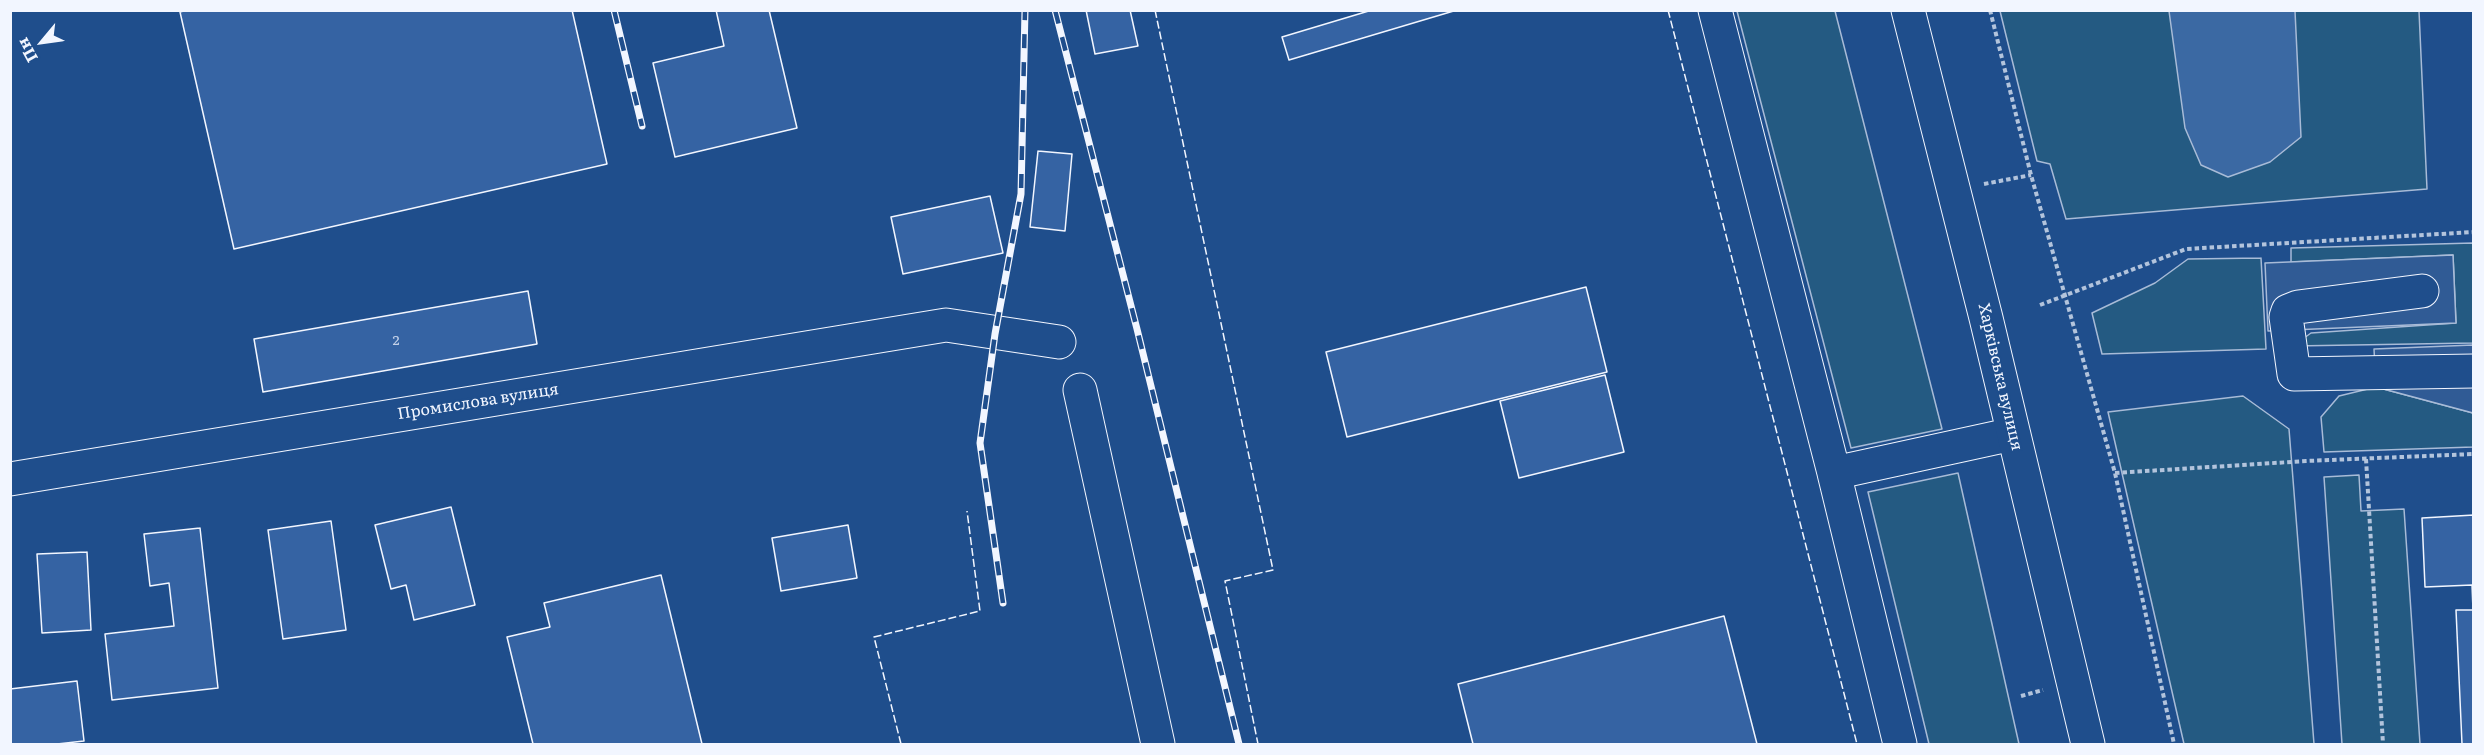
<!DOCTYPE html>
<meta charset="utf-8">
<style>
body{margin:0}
#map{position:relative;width:2484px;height:755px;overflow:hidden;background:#1f4e8c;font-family:Literata,serif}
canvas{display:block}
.frame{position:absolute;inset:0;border:12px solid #f2f6ff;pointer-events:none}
.north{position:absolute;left:12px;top:12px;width:60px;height:60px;-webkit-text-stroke:4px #1f4e8c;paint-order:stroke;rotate:241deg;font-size:16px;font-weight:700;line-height:24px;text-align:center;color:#f2f6ff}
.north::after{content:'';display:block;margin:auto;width:21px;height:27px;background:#f2f6ff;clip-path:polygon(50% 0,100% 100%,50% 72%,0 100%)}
</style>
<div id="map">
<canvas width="2484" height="755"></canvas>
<div class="frame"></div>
<div class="north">Пн</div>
</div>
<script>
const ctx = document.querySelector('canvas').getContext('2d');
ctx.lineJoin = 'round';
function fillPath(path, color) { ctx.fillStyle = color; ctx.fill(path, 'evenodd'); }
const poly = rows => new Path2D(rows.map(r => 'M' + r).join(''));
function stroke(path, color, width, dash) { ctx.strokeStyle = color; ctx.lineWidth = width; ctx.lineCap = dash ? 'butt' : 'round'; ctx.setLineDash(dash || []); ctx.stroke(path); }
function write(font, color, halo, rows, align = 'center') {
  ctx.font = font + ' Literata,serif'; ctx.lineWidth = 4.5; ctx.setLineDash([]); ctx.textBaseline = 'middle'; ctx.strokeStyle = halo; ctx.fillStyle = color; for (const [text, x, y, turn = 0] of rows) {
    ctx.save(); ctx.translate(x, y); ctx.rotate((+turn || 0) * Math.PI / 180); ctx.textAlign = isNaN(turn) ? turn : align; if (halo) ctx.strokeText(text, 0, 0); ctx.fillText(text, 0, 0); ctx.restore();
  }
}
const green = poly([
 [1737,11,1835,11,1942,429,1851,448,1737,11],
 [2000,11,2419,11,2427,189,2066,219,2050,164,2037,161,2000,11],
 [2473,243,2473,343,2293,346,2311,333,2456,323,2453,255,2291,262,2291,248,2473,243],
 [2261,258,2266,349,2102,354,2092,313,2155,283,2188,259,2261,258],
 [2376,387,2473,413,2473,447,2324,452,2321,417,2339,396,2376,387],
 [2243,396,2289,429,2314,744,2184,744,2108,412,2243,396],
 [1958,473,2019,744,1929,744,1868,492,1958,473],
 [2359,475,2361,511,2404,509,2420,744,2342,744,2324,477,2359,475]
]);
const parking = poly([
 [2453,255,2456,323,2268,331,2265,263,2453,255],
 [2473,345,2473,413,2376,387,2374,349,2473,345]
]);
const water = poly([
 [2169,11,2295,11,2301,137,2270,162,2228,177,2201,165,2185,128,2169,11]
]);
const building = poly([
 [187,10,572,10,607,164,234,249,180,12,187,10],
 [716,10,769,10,797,128,675,157,653,63,724,46,716,10],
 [1086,10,1130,10,1138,46,1095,54,1086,10],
 [1372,10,1457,10,1289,60,1282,37,1372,10],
 [1038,151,1072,154,1065,231,1030,227,1038,151],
 [990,196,1003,253,903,274,891,217,990,196],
 [1586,287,1607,372,1347,437,1326,352,1586,287],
 [528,291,537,344,263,392,254,339,528,291],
 [1605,375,1624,452,1519,478,1500,401,1605,375],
 [451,507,475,605,414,620,406,585,391,589,375,525,451,507],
 [2474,515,2474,744,2462,744,2456,610,2473,610,2472,585,2425,587,2422,518,2474,515],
 [331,521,346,630,283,639,268,530,331,521],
 [848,525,857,578,781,591,772,538,848,525],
 [200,528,218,688,112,700,105,634,174,626,169,583,150,586,144,534,200,528],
 [87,552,91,630,42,633,37,554,87,552],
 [661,575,702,744,533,744,507,637,550,627,544,603,661,575],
 [1724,616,1757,744,1473,744,1458,684,1724,616],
 [77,681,84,741,57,744,10,744,10,689,77,681]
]);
const path = poly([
 [1990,10,2031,175,2115,473,2174,744],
 [1984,184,2031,175],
 [2040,305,2186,249,2474,232],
 [2366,459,2383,744],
 [2115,473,2306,461,2474,454],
 [2021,696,2043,690]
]);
const minor = poly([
 [1715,10,1834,473],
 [2422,291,2298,307,2288,311,2286,317,2294,374,2474,371],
 [1080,390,1158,744],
 [10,479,946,325,1059,342],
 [1900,744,1834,473,2013,434]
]);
const major = poly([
 [1908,10,1986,318,2088,744]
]);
const rail = poly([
 [614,10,642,126],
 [1055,10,1137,329,1239,744],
 [1003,603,980,443,995,334,1021,194,1025,10]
]);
const fence = poly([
 [1155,10,1273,570,1225,581,1258,744],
 [1668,10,1857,744],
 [901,744,874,637,980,611,967,511]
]);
const numberNames = [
 ["2",396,341]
];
const streetNames = [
 ["Харківська вулиця",2000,377,77],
 ["Промислова вулиця",478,402,-9]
];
fillPath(green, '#245a82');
stroke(green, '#a8bbd7', 1.5);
fillPath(parking, '#305b95');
stroke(parking, '#a8bbd7', 1.5);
fillPath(water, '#3b69a3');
stroke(water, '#a8bbd7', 1.5);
fillPath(building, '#3563a3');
stroke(building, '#f2f6ff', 1.5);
stroke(minor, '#f2f6ff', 35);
stroke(major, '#f2f6ff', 35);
stroke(path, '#b3c4dc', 4, [4.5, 3]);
stroke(minor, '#1f4e8c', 33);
stroke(major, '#1f4e8c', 33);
stroke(rail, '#f2f6ff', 7);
stroke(rail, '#1f4e8c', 4.5, [14]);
stroke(fence, '#f2f6ff', 1.5, [8, 3]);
write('14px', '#c3d1e8', null, numberNames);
write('16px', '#f2f6ff', '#1f4e8c', streetNames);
</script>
